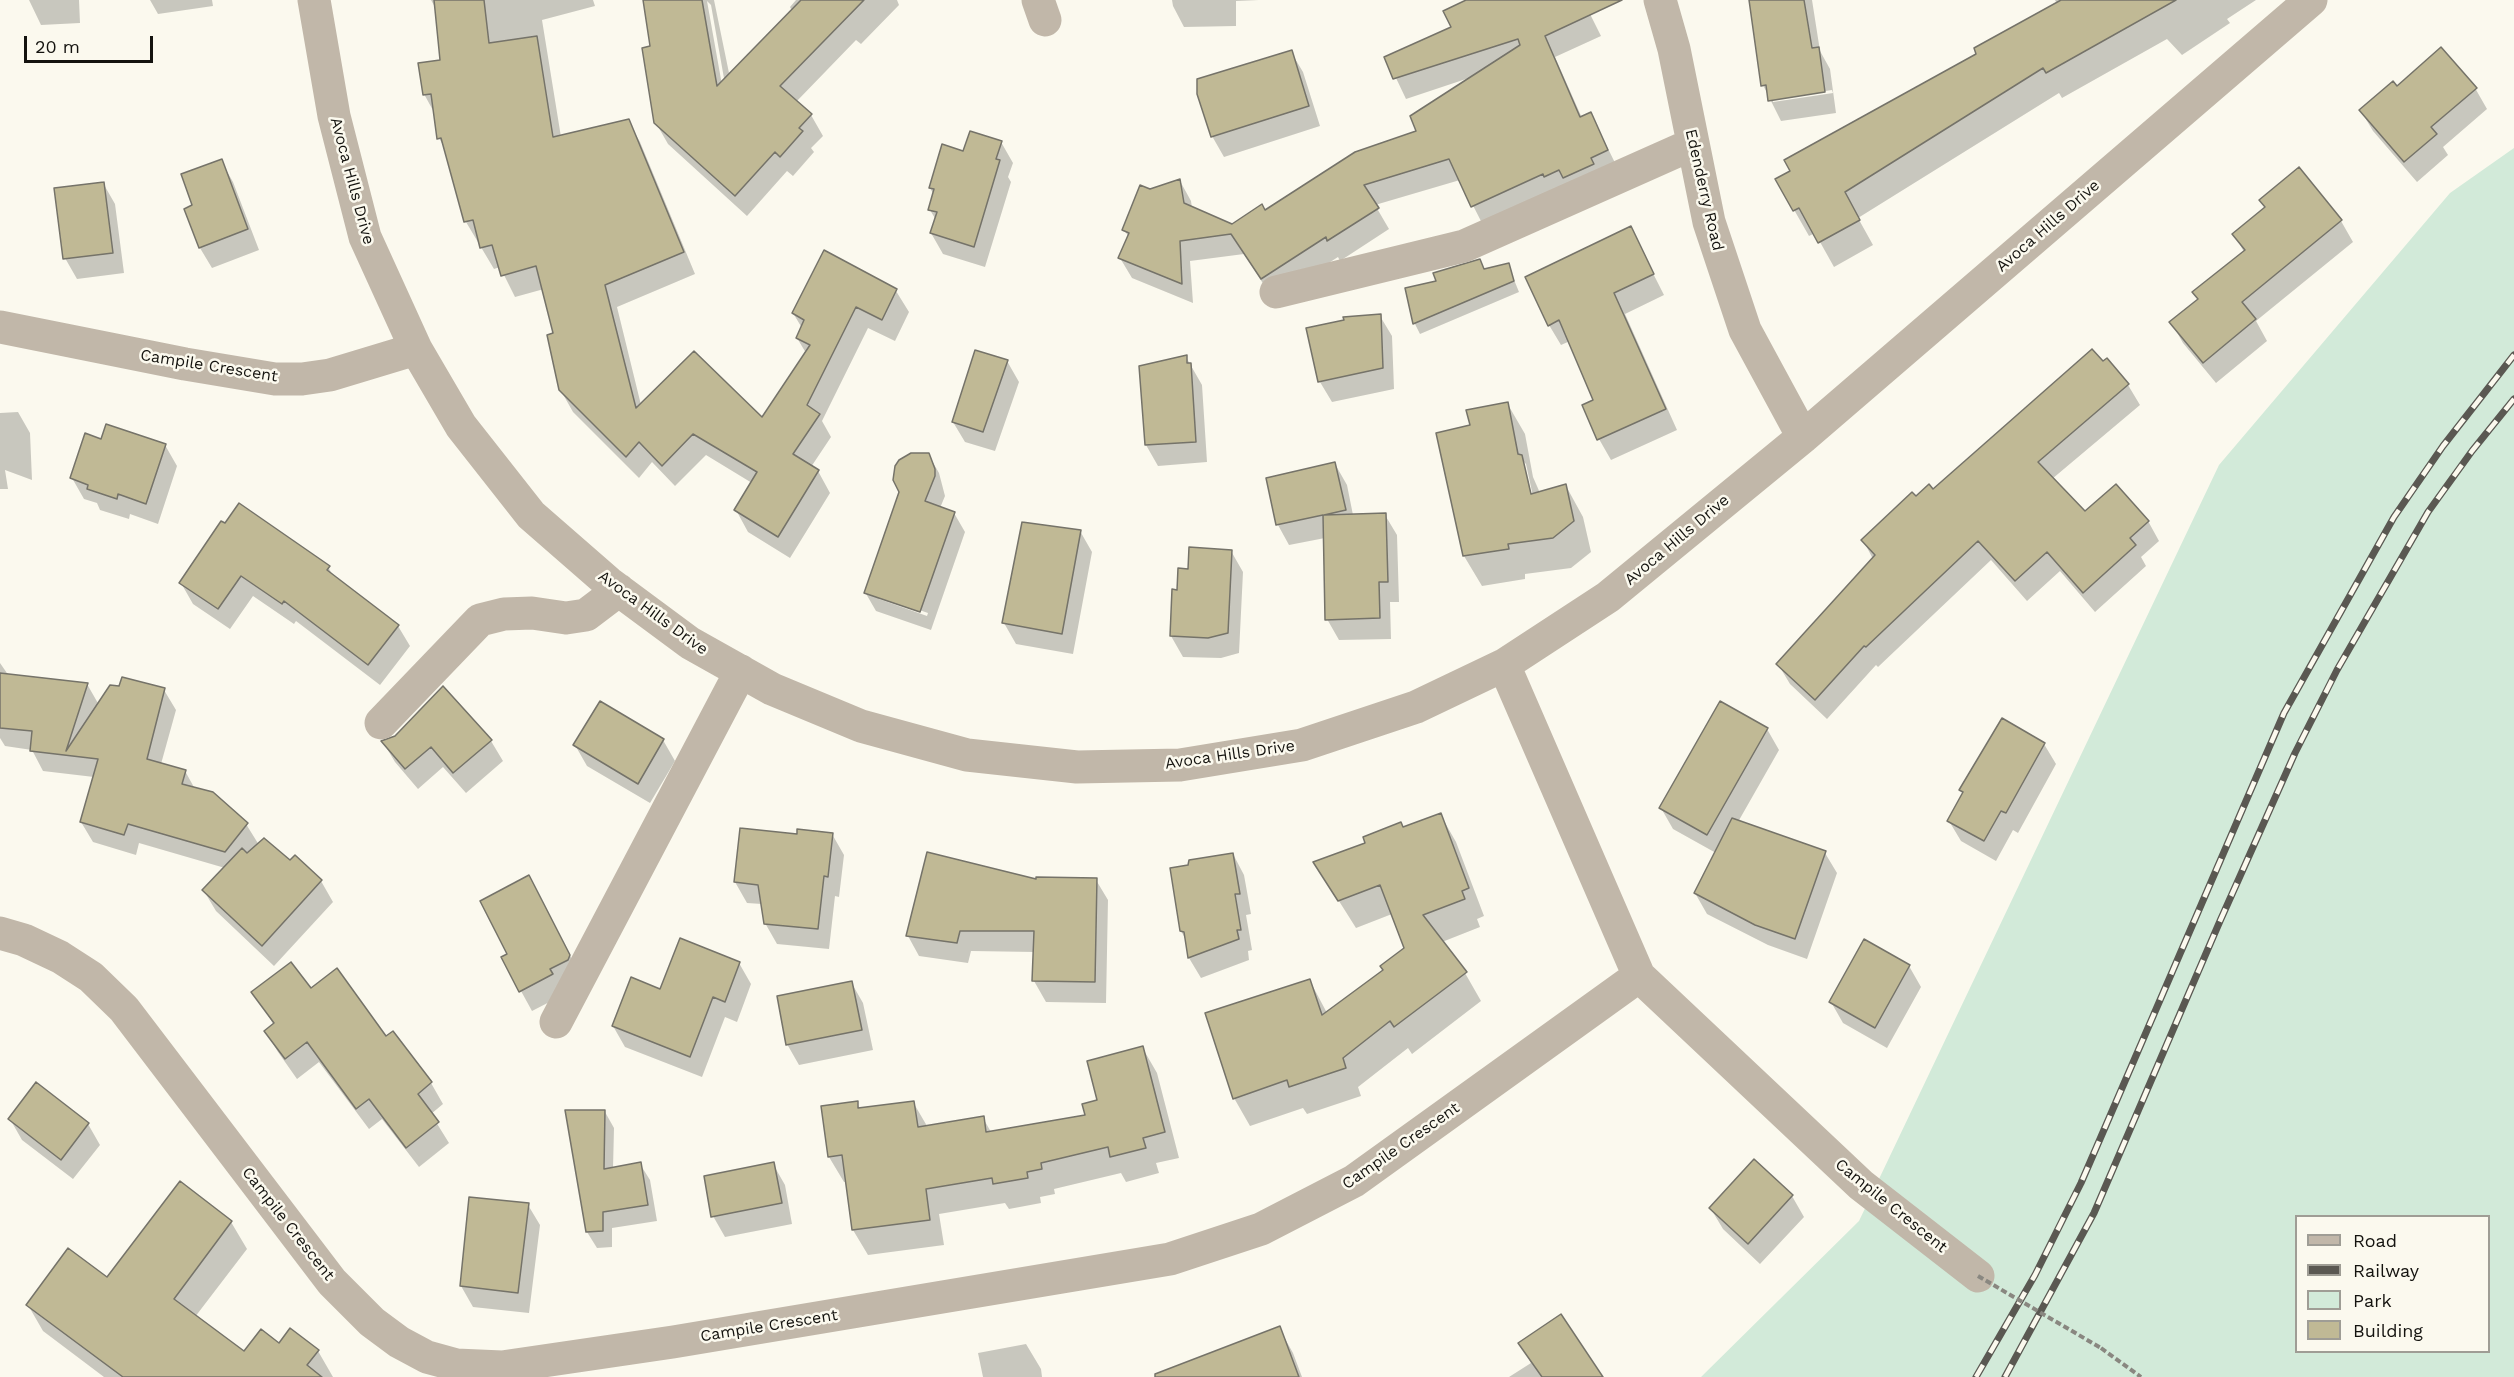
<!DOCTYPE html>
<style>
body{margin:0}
#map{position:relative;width:2514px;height:1377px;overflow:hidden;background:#fbf9ee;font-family:"Work Sans",sans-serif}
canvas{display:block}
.legend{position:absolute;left:2295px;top:1215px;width:195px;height:138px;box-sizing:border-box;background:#fbf9ee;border:2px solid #9f9d95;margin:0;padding:8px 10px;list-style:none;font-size:18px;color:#14130f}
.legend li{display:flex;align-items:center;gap:12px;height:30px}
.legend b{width:30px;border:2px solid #9f9d95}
.scale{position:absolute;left:24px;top:36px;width:129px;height:27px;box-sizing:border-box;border:3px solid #14130f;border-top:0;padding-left:8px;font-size:18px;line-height:21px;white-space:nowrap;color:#14130f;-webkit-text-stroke:4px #fbf9ee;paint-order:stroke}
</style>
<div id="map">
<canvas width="2514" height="1377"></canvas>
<ul class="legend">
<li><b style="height:8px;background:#c1b7a9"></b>Road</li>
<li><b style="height:8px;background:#5a5852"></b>Railway</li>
<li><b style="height:16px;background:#d2ead9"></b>Park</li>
<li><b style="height:16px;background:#c0b995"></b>Building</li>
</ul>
<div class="scale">20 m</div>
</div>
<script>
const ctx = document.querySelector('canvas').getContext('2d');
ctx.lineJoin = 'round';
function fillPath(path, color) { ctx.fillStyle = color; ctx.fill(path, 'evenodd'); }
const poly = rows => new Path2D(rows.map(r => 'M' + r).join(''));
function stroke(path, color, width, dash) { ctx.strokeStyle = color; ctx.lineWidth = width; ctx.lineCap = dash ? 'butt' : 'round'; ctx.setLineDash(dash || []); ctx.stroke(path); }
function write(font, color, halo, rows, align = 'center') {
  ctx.font = font + ' "Work Sans",sans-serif'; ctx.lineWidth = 5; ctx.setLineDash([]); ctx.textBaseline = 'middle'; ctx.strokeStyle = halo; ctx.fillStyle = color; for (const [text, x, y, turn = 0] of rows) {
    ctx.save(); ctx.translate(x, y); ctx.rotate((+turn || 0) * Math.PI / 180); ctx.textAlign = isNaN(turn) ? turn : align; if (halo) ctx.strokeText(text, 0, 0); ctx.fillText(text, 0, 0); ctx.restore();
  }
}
const green = poly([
 [2514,148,2514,1377,1701,1377,1859,1221,2219,465,2450,193],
 [2296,1216,2488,1216,2488,1352,2296,1352]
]);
const shadow = poly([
 [29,0,79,0,80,23,41,25],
 [150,0,212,0,213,6,158,14],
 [431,0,593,0,595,6,542,20,561,137,628,121,640,142,695,274,617,307,641,405,762,419,806,353,797,338,802,328,793,313,896,291,909,312,895,341,868,328,822,421,831,437,811,467,818,471,830,493,790,558,748,532,736,510,752,483,706,455,675,486,652,462,639,478,573,412,560,389,555,334,544,289,515,297,500,267,494,269,466,222,447,152,439,138,435,114,424,94,442,61,436,9],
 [644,0,714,0,729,73,792,11,790,7,796,0,897,0,899,5,861,44,856,40,796,102,811,115,823,136,811,148,814,152,793,176,787,171,747,216,668,144,656,123,652,47],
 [707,1,711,5,725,84,722,85],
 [1172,0,1259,0,1236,1,1236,26,1184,27,1173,6],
 [1469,0,1588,0,1586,6,1601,36,1555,57,1582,118,1591,114,1619,171,1484,227,1460,180,1375,205,1389,229,1340,261,1338,257,1273,299,1244,254,1190,261,1193,303,1132,278,1120,258,1129,237,1124,230,1150,191,1180,181,1191,201,1192,208,1232,225,1264,212,1418,132,1469,78,1406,99,1386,57,1453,28],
 [1751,0,1812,0,1820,51,1830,69,1836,113,1781,121,1763,85],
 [1832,90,1833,93,1773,102,1773,99],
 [2055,0,2256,0,2227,19,2230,23,2182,55,2167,39,2062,98,2059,93,1858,218,1873,245,1834,267,1815,233,1809,236,1777,180,2057,4],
 [1291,52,1303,72,1320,126,1224,157,1212,136],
 [2397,88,2475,88,2487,109,2443,147,2448,155,2417,182,2373,131,2361,111],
 [1001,142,1013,163,1008,177,1011,182,985,267,943,254,931,233,936,220,930,210,934,195,930,188,964,152],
 [221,161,233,182,259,250,212,268,200,248,194,206],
 [2299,169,2341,221,2353,242,2256,321,2267,341,2216,383,2183,343,2171,322,2198,300,2194,292,2244,252,2234,234,2266,208],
 [103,183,115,204,124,273,77,279,65,258],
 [1630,228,1664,295,1625,314,1677,430,1611,460,1599,439,1595,400,1570,341,1561,345,1549,325],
 [1479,261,1485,271,1508,265,1519,292,1420,334,1415,324,1407,289,1438,282],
 [1380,316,1392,336,1394,389,1332,402,1320,382,1308,329],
 [1186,357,1202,385,1207,462,1158,466,1146,445,1141,367],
 [2107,360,2128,385,2140,405,2052,479,2084,513,2148,521,2159,541,2141,557,2146,566,2095,612,2060,571,2027,601,1991,560,1878,667,1876,665,1827,719,1790,684,1778,664,1873,559,1863,540,1916,498,1933,491],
 [1007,361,1019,382,995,451,965,442,953,422],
 [1507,403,1525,434,1533,477,1540,493,1566,486,1583,517,1591,552,1571,568,1525,574,1525,579,1482,586,1464,556],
 [1522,460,1526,464,1534,501,1531,502],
 [18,412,30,433,32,480,5,470,8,489,0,489,0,413],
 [102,441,165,445,177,466,158,524,130,514,129,519,100,510,97,503,84,499,72,478],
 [928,454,939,473,945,496,940,508,954,513,965,532,931,630,876,611,865,592],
 [879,596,928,613,927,616,879,599],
 [1335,464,1347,485,1353,515,1385,515,1397,535,1399,602,1390,602,1391,639,1339,640,1327,619,1325,538,1289,545,1278,525,1268,479],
 [222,523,328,567,334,577,398,626,410,646,380,685,296,621,294,624,253,596,230,629,193,604,181,583],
 [1080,531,1092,552,1073,654,1016,644,1004,623],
 [1231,551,1243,572,1239,653,1221,658,1183,657,1171,636,1178,592,1190,570],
 [0,663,9,676,87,684,99,705,164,690,176,710,161,764,185,771,195,789,246,824,259,845,321,881,333,902,274,966,216,911,204,891,225,868,139,843,136,855,93,842,81,822,94,777,43,771,32,750,5,746,0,738],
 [458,702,491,741,503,761,466,793,443,767,418,789,395,762,383,742],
 [600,703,663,740,675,761,650,803,587,766,575,745],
 [1767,729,1779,750,1738,822,1825,853,1837,873,1807,959,1768,945,1707,914,1695,893,1716,853,1673,829,1661,808],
 [2044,744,2056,764,2018,833,2013,830,1996,861,1961,841,1949,821,1963,794,1961,790],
 [1440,814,1456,842,1484,916,1477,919,1480,927,1442,942,1465,973,1481,1001,1412,1054,1408,1048,1358,1087,1361,1096,1307,1114,1303,1108,1250,1126,1234,1098,1310,981,1327,1013,1385,970,1405,949,1392,914,1356,928,1315,863],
 [832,834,844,855,839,897,835,896,829,949,777,944,765,923,762,904,747,903,735,882,798,835],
 [1233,854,1244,875,1251,914,1246,915,1252,950,1248,951,1249,960,1201,978,1189,958,1186,940,1181,931],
 [1096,880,1108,900,1106,1003,1046,1002,1034,981,1035,952,971,951,968,963,919,956,908,936],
 [540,897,581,977,563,995,532,1011,521,991,509,954],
 [739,963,751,984,737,1022,725,1017,702,1077,625,1047,613,1026,661,991],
 [1909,966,1921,987,1887,1048,1843,1023,1831,1002],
 [851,982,863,1003,873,1050,799,1065,787,1044],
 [311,990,386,1038,393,1033,431,1083,443,1104,431,1114,449,1143,419,1167,382,1119,369,1129,319,1062,297,1079,278,1052,266,1032,274,1025,253,992],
 [1142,1047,1157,1073,1179,1158,1156,1163,1159,1173,1126,1182,1121,1173,1054,1189,1055,1194,1040,1197,1041,1203,1009,1209,1005,1203,939,1214,944,1245,868,1255,853,1230,847,1182,844,1182,829,1157,823,1107,857,1103,860,1109,913,1102,927,1126,983,1118,991,1132,1087,1116],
 [567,1112,605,1112,614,1128,613,1169,640,1164,650,1180,657,1221,612,1228,612,1247,597,1248,587,1232],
 [10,1119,88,1124,100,1145,73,1179,22,1140],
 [773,1164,785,1185,792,1224,725,1237,713,1216],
 [1792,1196,1804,1217,1760,1264,1723,1229,1711,1209],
 [528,1205,540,1225,529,1313,473,1307,461,1286],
 [231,1222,247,1249,195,1317,244,1353,279,1345,318,1351,333,1377,104,1377,43,1331,28,1305,107,1279],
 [1279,1328,1293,1353,1302,1377,1166,1377],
 [1520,1343,1601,1377,1509,1377,1531,1363],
 [1026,1344,1041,1369,1042,1377,983,1377,978,1353]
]);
const building = poly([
 [434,0,484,0,489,43,537,36,553,137,629,119,684,252,605,285,636,408,694,351,762,417,810,345,796,338,804,320,792,313,824,250,897,289,882,320,856,307,807,405,820,414,793,454,819,470,778,537,734,510,757,472,693,434,662,466,639,442,626,457,559,390,547,335,553,333,536,266,501,276,492,245,480,248,473,220,464,222,441,138,437,139,431,94,423,95,418,63,440,60,434,0],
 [643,0,702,0,717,86,801,0,864,0,780,86,812,114,799,128,803,131,780,157,775,152,735,196,654,123,642,48,650,46,643,0],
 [1466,0,1622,0,1545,36,1580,117,1591,112,1608,150,1591,158,1594,164,1563,178,1559,170,1544,177,1543,174,1471,207,1449,159,1364,185,1379,208,1327,241,1326,237,1261,279,1231,234,1180,241,1182,284,1118,258,1129,233,1122,230,1140,185,1150,189,1180,179,1184,203,1232,224,1262,204,1265,210,1355,152,1416,131,1410,116,1520,45,1518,39,1393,79,1384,57,1451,27,1443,11,1466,0],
 [1749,0,1804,0,1812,48,1819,47,1825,92,1768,101,1766,85,1761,86,1749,0],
 [2061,0,2176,0,2046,73,2043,68,1845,192,1860,220,1818,243,1799,208,1793,211,1775,179,1790,171,1784,160,1976,54,1974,48,2061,0],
 [2441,47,2477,88,2431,127,2437,134,2404,162,2359,110,2393,81,2397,86,2441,47],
 [1292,50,1309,106,1211,137,1197,94,1197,79,1292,50],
 [970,131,1002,141,996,159,1000,160,974,247,930,233,937,212,928,210,934,189,929,188,942,144,963,151,970,131],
 [222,159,248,229,199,248,184,209,192,205,181,174,222,159],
 [2299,167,2342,220,2242,302,2256,319,2203,363,2169,322,2198,299,2192,292,2245,250,2232,234,2265,207,2259,200,2299,167],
 [104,182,113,253,63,259,54,188,104,182],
 [1631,226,1654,274,1614,293,1666,409,1597,440,1582,405,1593,400,1559,320,1548,326,1525,277,1631,226],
 [1480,259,1484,269,1509,263,1514,281,1413,324,1405,288,1436,281,1433,273,1480,259],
 [1381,314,1383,368,1318,382,1306,328,1344,320,1343,317,1381,314],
 [2092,349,2103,361,2107,358,2129,384,2038,462,2085,511,2116,484,2149,521,2130,538,2136,545,2083,593,2047,552,2015,581,1978,541,1866,647,1864,646,1815,700,1776,664,1875,555,1861,540,1912,492,1916,496,1929,484,1933,489,2092,349],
 [975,350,1008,360,983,432,952,422,975,350],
 [1187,355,1187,363,1191,363,1196,442,1145,445,1139,366,1187,355],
 [1508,402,1518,454,1522,455,1531,494,1566,484,1574,521,1553,538,1508,544,1509,549,1463,556,1436,433,1470,425,1466,410,1508,402],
 [106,424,166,444,146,504,118,494,117,499,87,489,88,485,70,478,85,433,101,439,106,424],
 [911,453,929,453,935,469,935,476,925,501,955,512,920,612,864,593,899,492,893,480,895,466,899,460,911,453],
 [1335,462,1346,510,1324,515,1386,513,1388,582,1379,582,1380,618,1325,620,1323,515,1276,525,1266,478,1335,462],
 [239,503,330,566,327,570,399,625,368,665,284,601,282,604,241,576,218,609,179,583,221,521,225,523,239,503],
 [1022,522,1081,530,1062,634,1002,623,1022,522],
 [1189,547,1232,550,1228,633,1208,638,1170,636,1172,589,1177,590,1178,568,1188,569,1189,547],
 [0,673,88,683,66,751,110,685,119,686,122,677,165,688,147,759,186,770,182,784,213,792,248,823,225,852,128,824,124,835,80,822,98,759,30,751,32,731,0,728,0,673],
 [443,686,492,740,453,773,431,747,405,769,381,741,395,736,443,686],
 [600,701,664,739,638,784,573,745,600,701],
 [1720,701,1768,728,1707,835,1659,808,1720,701],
 [2002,718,2045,743,2006,813,2001,811,1984,841,1947,821,1963,792,1959,790,2002,718],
 [1441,813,1469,888,1462,891,1465,899,1423,915,1467,972,1394,1027,1390,1021,1343,1058,1346,1068,1289,1087,1287,1080,1233,1099,1205,1013,1310,979,1322,1015,1383,970,1380,966,1404,948,1380,885,1338,901,1313,862,1365,843,1363,837,1401,822,1403,827,1441,813],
 [1732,818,1826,851,1795,939,1755,925,1694,893,1732,818],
 [740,828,797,834,797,829,833,833,828,877,824,876,818,929,764,924,758,885,734,882,740,828],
 [264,838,290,860,295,855,322,880,262,946,202,890,242,848,247,853,264,838],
 [927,852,1036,879,1036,877,1097,878,1095,982,1032,981,1034,931,960,931,957,943,906,936,927,852],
 [1233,853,1240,894,1235,894,1241,930,1237,930,1239,939,1188,958,1184,932,1180,931,1170,868,1188,865,1189,860,1233,853],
 [529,875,570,955,568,960,550,969,553,974,519,992,501,957,507,954,480,901,529,875],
 [680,938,740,962,725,1002,713,997,690,1057,612,1026,631,977,660,989,680,938],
 [1864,939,1910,965,1875,1028,1829,1002,1864,939],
 [291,962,311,988,337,968,386,1036,393,1031,432,1082,418,1094,439,1122,406,1148,369,1099,356,1109,307,1042,285,1059,264,1031,274,1023,251,992,291,962],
 [852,981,862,1030,786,1045,777,996,852,981],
 [1143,1046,1165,1132,1143,1138,1146,1148,1110,1157,1108,1147,1041,1163,1042,1169,1027,1172,1028,1178,993,1184,992,1178,926,1189,930,1220,852,1230,842,1155,828,1157,821,1106,858,1101,858,1108,914,1101,918,1127,984,1116,986,1132,1085,1115,1082,1104,1097,1100,1087,1061,1143,1046],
 [36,1082,89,1123,61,1160,8,1119,36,1082],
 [565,1110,605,1110,604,1169,641,1162,648,1205,603,1212,603,1231,586,1232,565,1110],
 [1754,1159,1793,1195,1748,1244,1709,1208,1754,1159],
 [774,1162,782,1203,711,1217,704,1176,774,1162],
 [180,1181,232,1221,174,1299,244,1351,261,1329,279,1343,290,1328,319,1350,307,1365,322,1377,123,1377,26,1305,68,1248,107,1277,180,1181],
 [469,1197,529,1203,518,1293,460,1286,469,1197],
 [1561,1314,1603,1377,1542,1377,1518,1343,1561,1314],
 [1280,1326,1299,1377,1155,1377,1155,1374,1280,1326]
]);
const path = poly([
 [2101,1348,2141,1377]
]);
const minor = poly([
 [314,0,334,116,365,237,416,349,461,426,531,515,609,583,690,643,772,689,861,726,967,755,1077,767,1180,765,1302,745,1416,707,1504,665,1608,597,1803,437,2311,0],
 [1038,0,1045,20],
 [1660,0,1674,49,1709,222,1745,330,1803,437],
 [1276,292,1464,246,1693,144],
 [0,327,185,364,275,379,302,379,330,375,416,349],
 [1504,665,1639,976,1861,1185,1978,1276],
 [381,723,480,620,504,614,532,613,566,618,586,615,619,590],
 [0,933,24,940,60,957,91,977,124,1009,332,1282,372,1322,399,1342,427,1357,456,1365,502,1367,673,1342,1170,1259,1261,1229,1354,1181,1639,976],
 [556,1022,741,671]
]);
const rail = poly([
 [1976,1377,2035,1275,2081,1183,2284,713,2394,517,2443,446,2514,355],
 [2005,1377,2094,1213,2220,921,2295,753,2337,670,2428,512,2472,451,2514,399]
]);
const pathBridge = poly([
 [1978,1276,2101,1348]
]);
const streetNames = [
 ["Avoca Hills Drive",352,181,75],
 ["Edenderry Road",1704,190,77],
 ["Avoca Hills Drive",2048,226,-41],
 ["Campile Crescent",209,366,9],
 ["Avoca Hills Drive",1677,540,-40],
 ["Avoca Hills Drive",653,613,36],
 ["Avoca Hills Drive",1230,755,-8],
 ["Campile Crescent",1401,1146,-35],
 ["Campile Crescent",1891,1206,39],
 ["Campile Crescent",288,1224,52],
 ["Campile Crescent",769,1326,-9]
];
fillPath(green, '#d2ead9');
fillPath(shadow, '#0003');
fillPath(building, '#c0b995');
stroke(building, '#757369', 1.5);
stroke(path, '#898780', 4, [6, 3]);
stroke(minor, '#c1b7a9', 33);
stroke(rail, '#5a5852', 7);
stroke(rail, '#fbf9ee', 4.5, [14]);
stroke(pathBridge, '#898780', 4, [6, 3]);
write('16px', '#14130f', '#fbf9ee', streetNames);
</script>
